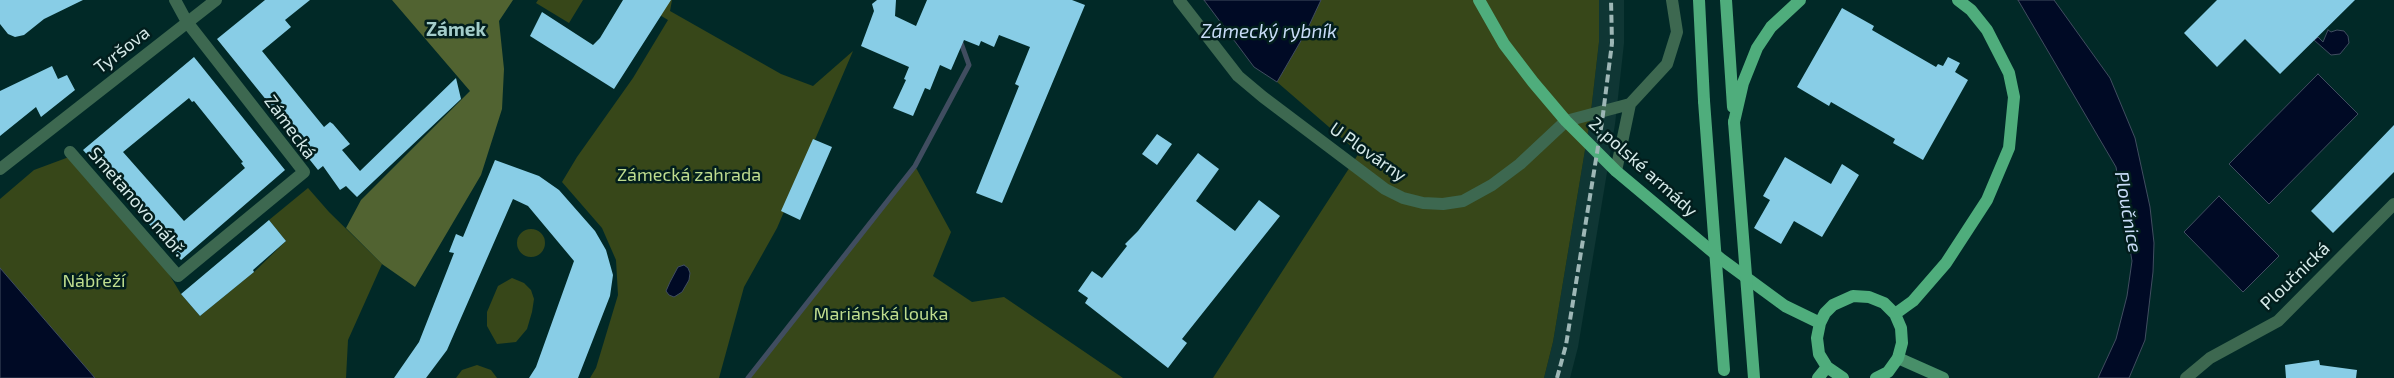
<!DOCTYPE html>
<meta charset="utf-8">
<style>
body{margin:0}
canvas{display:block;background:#012927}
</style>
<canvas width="2394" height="378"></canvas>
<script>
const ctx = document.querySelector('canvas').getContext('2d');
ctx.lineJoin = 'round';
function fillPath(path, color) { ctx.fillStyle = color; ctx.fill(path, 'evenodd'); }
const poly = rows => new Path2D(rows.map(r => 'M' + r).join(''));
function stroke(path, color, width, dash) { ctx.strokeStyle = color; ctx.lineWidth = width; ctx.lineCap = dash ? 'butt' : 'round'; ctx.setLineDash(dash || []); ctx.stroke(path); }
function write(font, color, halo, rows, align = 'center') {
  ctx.font = font + ' "Exo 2",sans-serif'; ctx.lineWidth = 5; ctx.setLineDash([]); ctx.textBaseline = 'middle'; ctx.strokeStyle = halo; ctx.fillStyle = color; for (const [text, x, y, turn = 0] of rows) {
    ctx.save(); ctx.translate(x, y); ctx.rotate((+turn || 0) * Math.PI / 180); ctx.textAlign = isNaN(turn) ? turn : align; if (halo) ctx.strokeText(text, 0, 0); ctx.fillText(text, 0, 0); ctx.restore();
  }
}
const built = poly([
 [1599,0,1624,0,1624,43,1615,124,1578,347,1570,378,1544,378,1553,342,1590,120,1599,42]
]);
const green = poly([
 [538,0,583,0,569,23,536,3],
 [635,0,672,0,670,11,781,74,813,86,853,51,777,228,744,287,719,378,590,378,596,368,618,295,616,260,602,228,562,182,577,157,633,78,668,20],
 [1321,0,1599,0,1599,42,1590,120,1553,342,1544,378,1213,378,1359,153,1277,82,1306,32],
 [69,157,164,266,181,294,200,316,254,272,286,241,269,220,308,188,329,212,382,264,348,340,346,378,95,378,0,268,0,199,34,170],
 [915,166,951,232,933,276,972,302,1004,297,1123,378,748,378],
 '517 243a14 14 0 1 1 28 0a14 14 0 1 1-28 0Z',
 [512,278,524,283,531,290,534,299,532,312,527,329,516,342,497,344,487,326,487,312,498,286],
 [477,365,491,370,497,378,456,378,462,370]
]);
const forest = poly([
 [392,0,513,0,499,21,504,69,502,109,481,175,415,287,382,264,346,228,361,200,470,91]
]);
const water = poly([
 [1204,0,1321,0,1306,32,1277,82,1254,67,1204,0],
 [2018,0,2054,0,2110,78,2135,138,2150,207,2154,243,2153,272,2145,340,2129,378,2098,378,2116,339,2127,296,2132,261,2116,167,2018,0],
 [2328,30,2331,32,2337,30,2344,31,2348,36,2349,43,2340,54,2331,55,2314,40,2318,37,2323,42,2328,30],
 [2318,74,2358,114,2269,204,2229,164,2318,74],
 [2219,196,2279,256,2243,292,2184,232,2219,196],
 [684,265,688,268,690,273,689,280,682,292,674,297,669,295,666,291,670,282,678,267,684,265],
 [0,268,95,378,0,378,0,268]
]);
const stream = poly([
 [748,378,915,166,969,65,960,40]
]);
const building = poly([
 [0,0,83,0,44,19,24,35,15,37,8,34,0,24],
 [265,0,310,0,285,20,291,27,262,51,324,127,330,122,333,124,350,144,342,150,360,171,456,78,461,99,357,197,346,186,340,190,323,166,318,170,302,150,305,148,217,39],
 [623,0,671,0,614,89,530,36,542,12,593,45,600,38],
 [877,0,896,0,895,16,916,26,927,0,1072,0,1085,5,1002,203,976,193,1019,86,1015,84,1030,47,999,35,994,47,981,41,979,46,964,40,951,70,940,65,930,90,925,88,913,116,893,108,906,80,904,79,909,67,861,46,874,11,872,4],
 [2217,0,2355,0,2280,74,2245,39,2217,67,2184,33],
 [1842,8,1874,26,1872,30,1936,67,1938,64,1943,66,1948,57,1960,63,1955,72,1968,80,1923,160,1893,143,1895,139,1831,102,1829,106,1797,87],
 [194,57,285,170,181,260,83,150],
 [189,98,192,102,194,101,243,162,241,163,245,168,184,221,123,152],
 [52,66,58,79,67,75,75,90,41,117,36,107,0,136,0,91],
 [2394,125,2394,172,2333,233,2311,211],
 [1157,134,1172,144,1157,165,1142,154],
 [813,139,832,147,800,220,781,211],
 [1198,153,1219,169,1196,201,1235,231,1259,200,1280,216,1182,339,1187,343,1168,368,1085,303,1088,298,1078,291,1092,271,1102,278,1127,246,1125,244,1138,231],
 [1785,157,1831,184,1842,164,1859,175,1822,237,1794,221,1781,244,1754,228,1770,200,1763,196],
 [495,160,539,176,559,190,595,231,606,250,613,275,610,296,578,378,529,378,536,367,574,261,528,206,513,199,447,350,426,378,394,378,419,342,454,253,449,252,456,234,463,237],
 [269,220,286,241,253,270,254,272,200,316,181,294],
 [2319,360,2320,365,2357,370,2356,378,2286,378,2285,365]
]);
const street = poly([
 [1179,0,1238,76,1263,97,1385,189,1403,198,1423,203,1443,204,1463,201,1492,185,1520,164,1566,121,1630,104,1667,64,1677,32,1672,0],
 [70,152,178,276,304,172,187,22,175,0],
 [0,169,216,0],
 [1616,171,1630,104],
 [2186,378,2210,358,2278,321,2394,204]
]);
const secondary = poly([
 [1898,358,1943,378]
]);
const primary = poly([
 [1479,0,1504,44,1533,82,1566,121,1616,171,1721,259,1785,306,1820,323],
 [1699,0,1704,101],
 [1726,0,1733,107],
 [1734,122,1743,83,1757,48,1771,27,1800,0],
 [1895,314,1913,301,1946,263,1987,200,2009,148,2014,97,2009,73,1987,30,1971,10,1958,0],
 [1818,378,1827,367],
 [1843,378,1827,367,1819,354,1817,338,1820,323,1825,313,1833,305,1853,296,1869,297,1884,303,1895,314,1901,328,1902,343,1898,358,1888,372,1876,378]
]);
const rail = poly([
 [1557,378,1566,345,1602,122,1612,43,1611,0]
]);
const primaryBridge = poly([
 [1704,101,1724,370],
 [1734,122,1754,378]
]);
const streetNames = [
 ["Tyršova",122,50,-38],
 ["Zámecká",290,127,54],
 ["U Plovárny",1368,152,35],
 ["2. polské armády",1643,167,42],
 ["Smetanovo nábř.",137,202,49],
 ["Ploučnická",2295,276,-44]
];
const parkNames = [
 ["Zámecká zahrada",689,175],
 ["Nábřeží",94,281],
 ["Mariánská louka",881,314]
];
const neighbourhoodNames = [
 ["Zámek",456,30]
];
const waterNames = [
 ["Zámecký rybník",1269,32],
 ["Ploučnice",2128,212,80]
];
fillPath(built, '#0f3634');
fillPath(green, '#374719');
fillPath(forest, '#516331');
fillPath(water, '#000a25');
stroke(water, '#404d60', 1);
stroke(stream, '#404d60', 5);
fillPath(building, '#88cde6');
stroke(street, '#3d6850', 12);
stroke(secondary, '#488f69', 12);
stroke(primary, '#4fad7c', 12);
stroke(rail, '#9eb7b6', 4, [8, 4]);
stroke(primaryBridge, '#4fad7c', 12);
write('18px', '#d6eae9', '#021e1d', streetNames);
write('18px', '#bedc8e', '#021e1d', parkNames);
write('bold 19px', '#a4cdca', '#021e1d', neighbourhoodNames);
write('italic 19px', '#c8dcf7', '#021e1d', waterNames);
</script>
